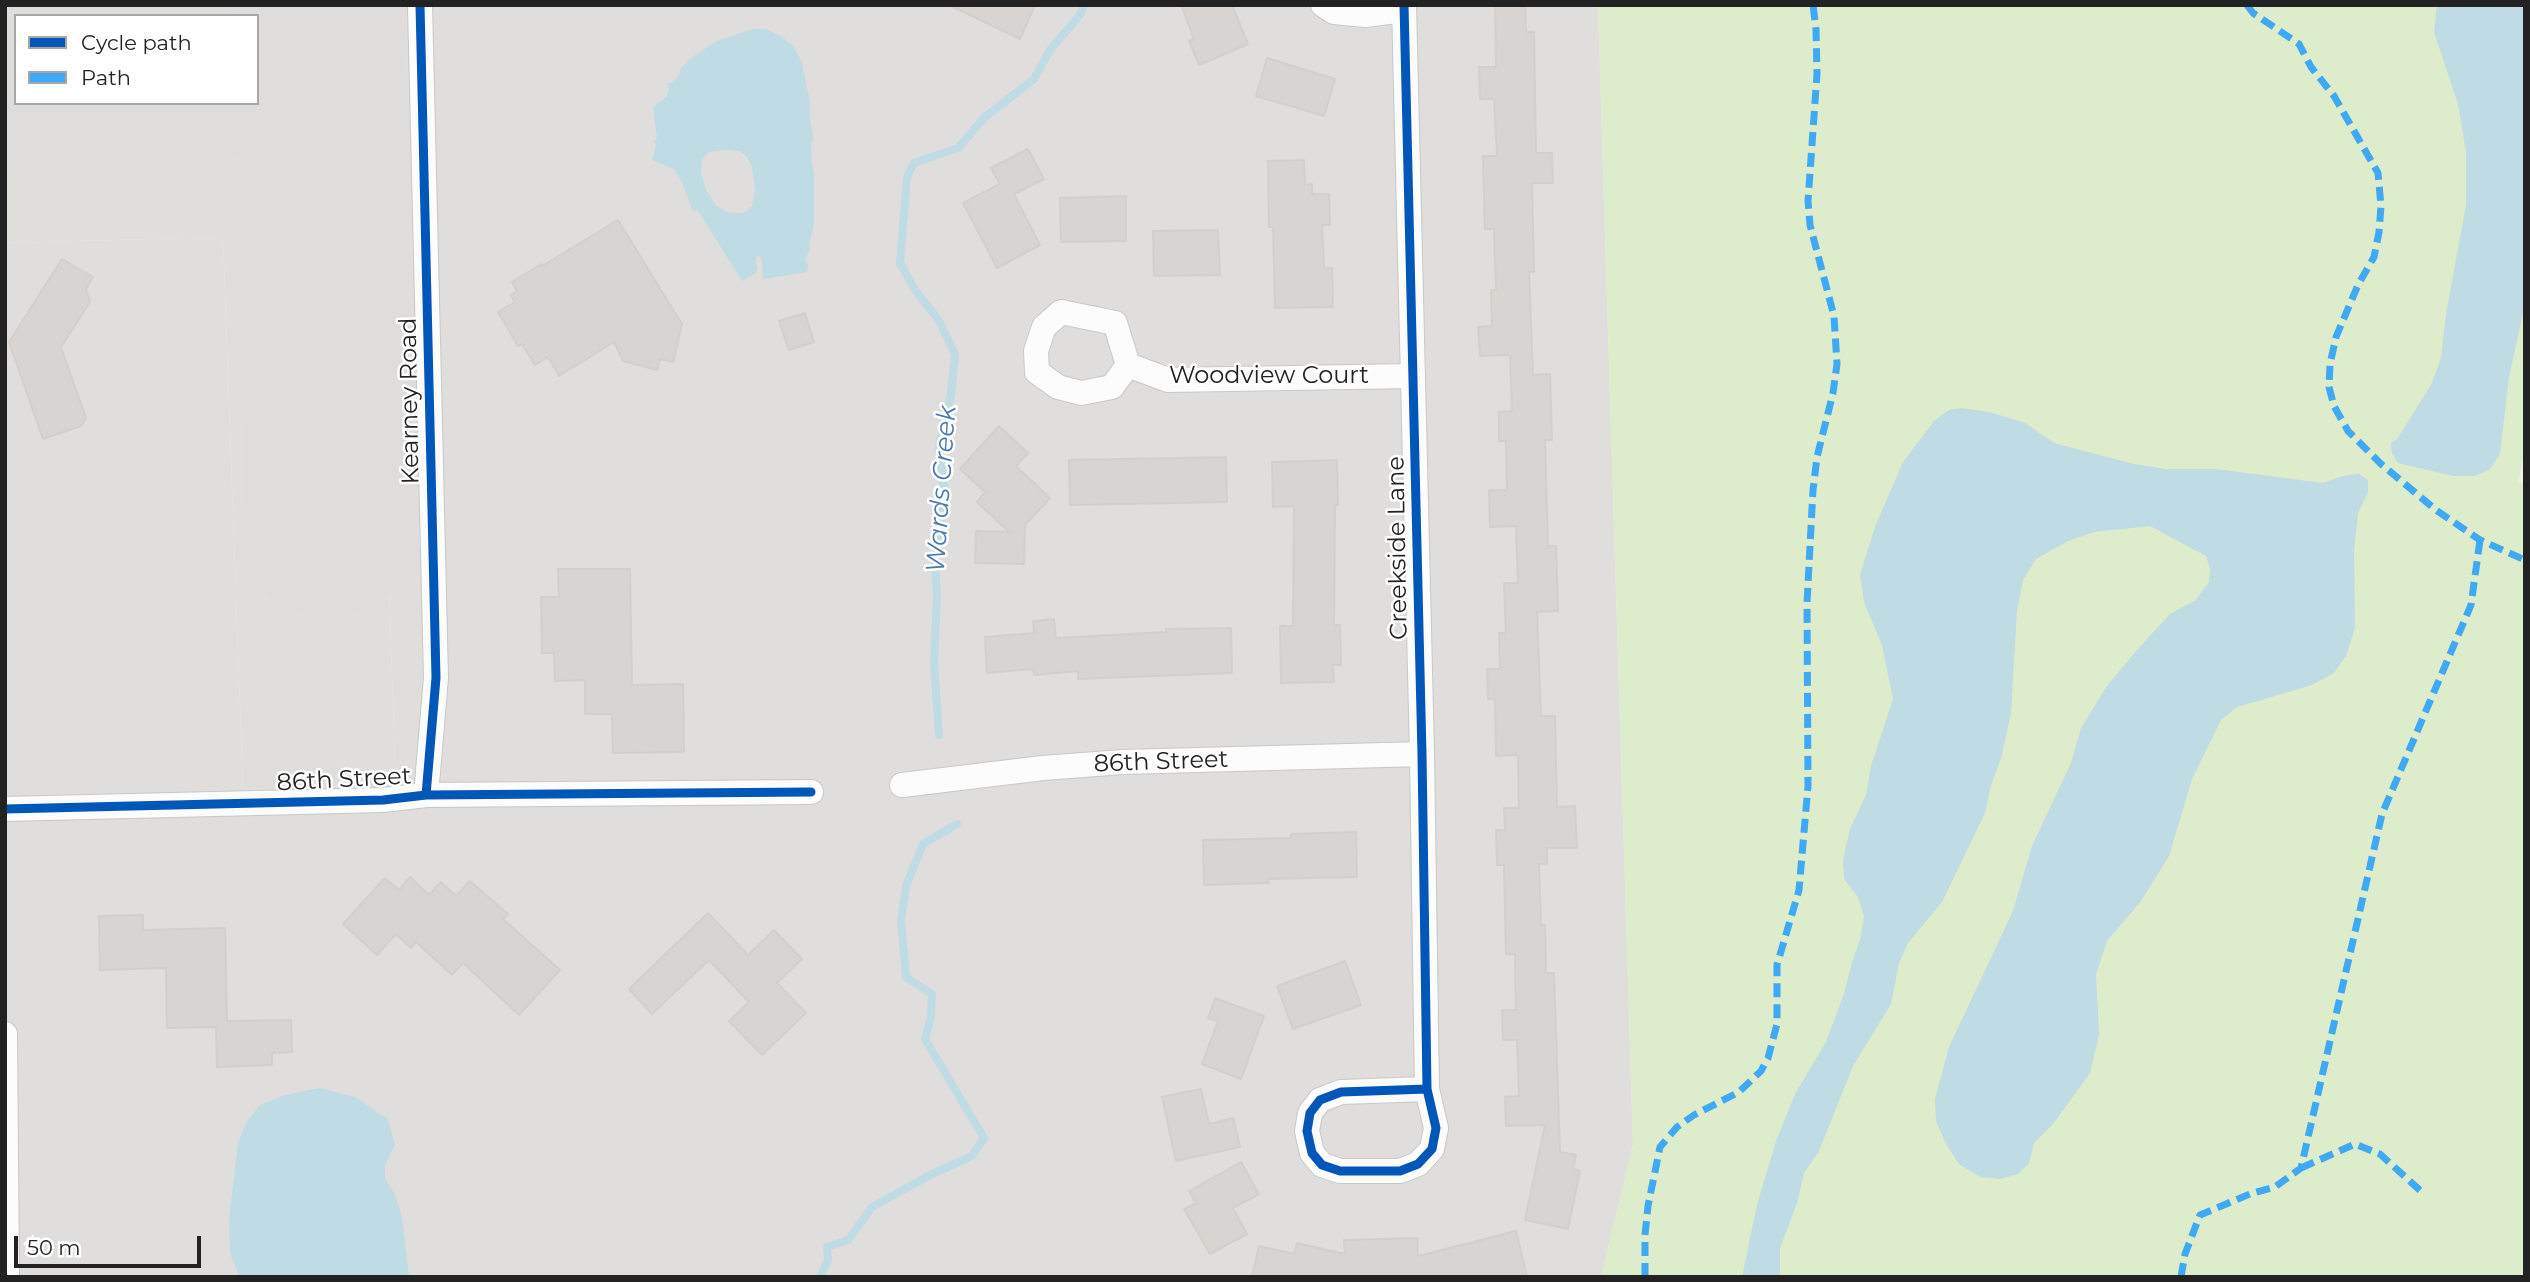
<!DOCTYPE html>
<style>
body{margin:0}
#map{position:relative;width:2530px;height:1282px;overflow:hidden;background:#f0eeeb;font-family:Montserrat,sans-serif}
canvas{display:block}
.frame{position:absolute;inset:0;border:7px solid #222;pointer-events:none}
.legend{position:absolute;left:14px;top:14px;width:245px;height:91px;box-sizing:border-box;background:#fff;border:2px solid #a7a7a7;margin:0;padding:9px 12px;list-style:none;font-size:21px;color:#222}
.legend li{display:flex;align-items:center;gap:14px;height:35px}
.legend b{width:35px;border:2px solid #a7a7a7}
.scale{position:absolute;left:14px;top:1236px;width:187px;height:32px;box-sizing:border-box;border:4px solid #222;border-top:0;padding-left:9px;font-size:21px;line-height:24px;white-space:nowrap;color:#222;-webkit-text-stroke:5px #fff;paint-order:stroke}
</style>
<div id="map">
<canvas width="2530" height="1282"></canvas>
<div class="frame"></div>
<ul class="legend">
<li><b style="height:9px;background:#0057b8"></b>Cycle path</li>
<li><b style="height:9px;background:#3fa9f5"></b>Path</li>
</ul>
<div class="scale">50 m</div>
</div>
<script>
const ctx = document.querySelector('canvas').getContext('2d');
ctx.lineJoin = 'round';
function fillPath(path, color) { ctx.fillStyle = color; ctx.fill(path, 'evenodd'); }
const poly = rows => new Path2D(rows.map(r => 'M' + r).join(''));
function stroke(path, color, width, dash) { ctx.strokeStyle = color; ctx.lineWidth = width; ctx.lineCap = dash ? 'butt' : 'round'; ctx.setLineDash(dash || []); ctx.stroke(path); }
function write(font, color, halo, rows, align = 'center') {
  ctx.font = font + ' Montserrat,sans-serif'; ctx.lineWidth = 5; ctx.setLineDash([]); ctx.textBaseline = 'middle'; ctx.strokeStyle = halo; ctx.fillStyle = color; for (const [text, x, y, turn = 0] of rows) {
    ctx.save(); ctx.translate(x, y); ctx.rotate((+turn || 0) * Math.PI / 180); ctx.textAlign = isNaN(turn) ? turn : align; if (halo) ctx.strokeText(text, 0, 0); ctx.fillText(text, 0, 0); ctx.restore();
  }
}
const residential = poly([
 [370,5,1598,5,1633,1145,1601,1277,5,1277,5,243,223,237,243,789,355,785,395,765]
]);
const airport = poly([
 [5,5,370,5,395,765,356,785,243,789,223,237,5,243],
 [16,16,257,16,257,103,16,103]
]);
const grass = poly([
 [1598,5,2525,5,2525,450,2518,482,2525,484,2525,1277,1601,1277,1633,1145]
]);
const water = poly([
 [2437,5,2525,5,2525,303,2509,377,2500,454,2490,469,2475,476,2453,476,2398,463,2392,453,2391,443,2397,439,2431,385,2441,358,2446,314,2466,205,2466,152,2458,104,2434,32],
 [753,29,766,29,781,36,794,47,802,63,810,102,810,120,814,139,811,143,812,165,814,173,814,225,809,245,810,250,805,259,808,265,807,272,763,279,762,262,760,257,757,256,755,261,758,267,756,273,742,281,697,209,693,212,682,182,674,169,652,160,656,146,654,141,657,138,653,108,667,96,669,88,667,83,673,82,680,74,680,69,691,58,717,41],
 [724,150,739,151,747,157,752,167,755,190,752,206,744,213,730,213,716,206,706,190,701,173,702,160,709,152],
 [1962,408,1989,412,2025,423,2054,443,2134,464,2166,469,2216,469,2323,483,2343,476,2359,474,2368,480,2368,492,2358,513,2354,551,2355,628,2346,656,2334,673,2312,685,2237,707,2221,720,2192,779,2169,856,2141,901,2107,941,2096,974,2099,1035,2090,1073,2053,1124,2034,1143,2029,1163,2018,1174,2000,1179,1980,1177,1959,1164,1946,1144,1936,1121,1935,1099,1949,1047,2013,911,2032,846,2071,763,2081,728,2107,686,2137,650,2170,614,2196,600,2209,582,2210,569,2206,556,2150,526,2094,532,2066,542,2036,559,2023,580,2017,611,2011,713,2001,758,1991,785,1985,813,1942,902,1908,943,1899,963,1891,1004,1853,1066,1819,1151,1804,1173,1797,1203,1780,1248,1780,1277,1742,1277,1757,1205,1776,1141,1795,1094,1826,1042,1844,994,1853,959,1860,940,1864,916,1858,897,1844,879,1843,860,1850,829,1866,795,1871,766,1893,699,1882,645,1864,602,1860,575,1875,527,1903,462,1934,421,1949,410],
 [320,1088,355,1097,388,1119,395,1145,385,1165,385,1178,395,1195,402,1217,409,1277,239,1277,230,1253,229,1220,238,1143,246,1123,260,1105,285,1095]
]);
const stream = poly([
 [939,735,934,663,937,596,935,565,944,489,939,445,951,394,955,354,938,319,915,290,900,263,907,177,914,163,958,148,985,117,1034,79,1050,50,1080,15,1084,5],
 [820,1277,828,1260,827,1247,848,1240,872,1207,932,1174,972,1156,984,1138,925,1039,931,1017,932,994,906,977,901,921,906,886,923,844,957,824]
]);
const taxiway = poly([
 [5,128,323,123]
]);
const runway = poly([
 [318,5,323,123,328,535]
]);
const building = poly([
 [949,5,1035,5,1020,39,949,5],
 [1181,5,1232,5,1248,44,1199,65,1189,41,1194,39,1181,5],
 [1495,5,1525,5,1526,32,1534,32,1536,153,1552,153,1553,183,1532,183,1534,272,1529,272,1533,375,1550,374,1552,440,1545,440,1548,546,1556,546,1558,611,1537,612,1541,716,1555,716,1557,807,1575,806,1577,848,1547,848,1547,864,1539,864,1541,925,1545,925,1546,973,1554,973,1560,1152,1576,1155,1573,1169,1580,1171,1568,1229,1525,1220,1545,1125,1506,1126,1505,1097,1519,1096,1517,1040,1503,1040,1502,1010,1516,1010,1515,954,1506,954,1504,865,1497,865,1496,830,1505,830,1504,808,1519,808,1518,755,1496,756,1495,699,1488,699,1487,669,1500,669,1499,633,1506,633,1504,583,1518,583,1516,526,1490,527,1489,490,1507,490,1506,441,1499,441,1499,412,1512,411,1510,355,1480,356,1478,327,1492,326,1491,290,1496,290,1494,229,1485,229,1483,156,1497,156,1494,99,1480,99,1479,67,1496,67,1495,5],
 [1267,58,1335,79,1324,116,1256,96,1267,58],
 [1028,149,1044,179,1014,194,1040,245,997,268,963,203,1000,184,991,168,1028,149],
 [1304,160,1305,185,1312,184,1312,194,1329,194,1330,225,1322,225,1324,268,1332,268,1333,307,1275,308,1273,227,1269,227,1268,161,1304,160],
 [1126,196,1126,241,1061,242,1060,198,1126,196],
 [618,220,682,324,673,362,660,359,657,370,623,361,614,342,559,376,548,357,535,365,522,344,518,346,498,312,515,302,511,295,517,291,512,282,541,264,542,266,618,220],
 [1218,230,1220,275,1154,276,1153,231,1218,230],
 [62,259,93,277,86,289,90,302,61,347,86,418,81,426,43,439,9,342,62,259],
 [805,313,814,342,789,350,779,321,805,313],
 [999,426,1028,453,1016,466,1050,498,1025,525,1024,564,975,563,976,531,1009,532,977,502,985,492,960,469,999,426],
 [1226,457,1227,502,1070,505,1069,460,1226,457],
 [1337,460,1338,505,1335,505,1334,625,1340,625,1341,665,1333,665,1334,682,1281,683,1280,626,1293,626,1294,506,1273,507,1272,462,1337,460],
 [558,569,630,569,632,685,683,684,684,752,613,753,612,714,585,714,585,680,555,681,554,653,542,653,541,597,559,597,558,569],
 [1054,619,1056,638,1166,632,1166,629,1231,628,1232,673,1078,679,1078,671,1034,675,1033,669,987,673,985,637,1034,633,1033,621,1054,619],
 [1356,832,1357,877,1269,879,1269,883,1204,885,1203,840,1291,838,1291,834,1356,832],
 [410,877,429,895,441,882,456,896,470,881,508,914,503,919,560,970,519,1015,463,963,452,975,416,942,411,948,396,934,377,955,343,924,385,878,399,890,410,877],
 [708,913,748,955,774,930,802,959,777,983,806,1013,762,1055,729,1021,749,1002,709,960,652,1014,629,989,708,913],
 [143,915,143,930,225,928,227,1021,291,1020,292,1052,272,1053,272,1065,217,1067,216,1027,167,1028,166,968,100,970,99,916,143,915],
 [1345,961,1361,1005,1293,1029,1277,986,1345,961],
 [1215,998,1264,1016,1241,1079,1202,1064,1218,1021,1208,1018,1215,998],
 [1201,1089,1209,1124,1233,1118,1240,1147,1176,1161,1162,1097,1201,1089],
 [1241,1162,1259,1194,1233,1208,1247,1234,1210,1254,1184,1209,1196,1203,1189,1191,1241,1162],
 [1516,1231,1527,1277,1252,1277,1259,1246,1294,1254,1297,1243,1345,1254,1344,1240,1417,1238,1418,1256,1516,1231]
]);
const minor = poly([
 [420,5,436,678,426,795],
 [1323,5,1334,12,1365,15,1404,10],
 [1404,5,1422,754,1427,1089,1436,1128,1432,1149,1418,1164,1400,1171,1340,1171,1322,1165,1312,1153,1307,1131,1310,1113,1320,1100,1341,1092,1427,1089],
 [1128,365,1112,387,1081,393,1058,387,1037,372,1036,351,1044,327,1061,312,1115,323,1128,365,1168,380,1413,376],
 [902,785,1043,768,1123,762,1422,754],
 [5,809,383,800,426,795,811,792],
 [5,1034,7,1277]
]);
const quiet = poly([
 [2247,5,2253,13,2299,44,2311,67,2334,96,2378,173,2381,206,2379,232,2374,257,2358,285,2336,337,2330,364,2329,387,2334,406,2348,431,2381,464,2436,510,2480,540,2525,560],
 [2301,1168,2355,1144,2380,1154,2424,1194],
 [1645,1277,1645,1235,1648,1206,1660,1147,1677,1127,1694,1115,1739,1092,1761,1071,1768,1058,1777,1024,1777,965,1799,890,1808,786,1807,603,1813,490,1817,457,1833,393,1837,364,1834,316,1810,225,1808,201,1817,74,1816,29,1813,5],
 [2181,1277,2185,1254,2200,1215,2250,1194,2275,1187,2301,1168,2382,814,2471,605,2480,540]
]);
const cycleway = poly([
 [420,5,436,678,426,795],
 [1404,5,1422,754,1427,1089,1436,1128,1432,1149,1418,1164,1400,1171,1340,1171,1322,1165,1312,1153,1307,1131,1310,1113,1320,1100,1341,1092,1427,1089],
 [5,809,383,800,426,795,811,792]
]);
const streetNames = [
 ["Woodview Court",1269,376],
 ["Kearney Road",410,401,-91],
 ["Creekside Lane",1398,548,-91],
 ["86th Street",1161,762,-2],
 ["86th Street",344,780,-3]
];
const waterNames = [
 ["Wards Creek",942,489,-86]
];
fillPath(residential, '#dfdedc');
fillPath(airport, '#e0deda');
fillPath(grass, '#ddeccb');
fillPath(water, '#bfdbe3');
stroke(stream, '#bfdbe3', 8);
stroke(taxiway, '#dedddc', 68);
stroke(runway, '#dedddc', 168);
fillPath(building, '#d7d4d2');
stroke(building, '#d3d0cc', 2);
stroke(minor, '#c9c8c7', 26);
stroke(minor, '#fdfcfc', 24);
stroke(quiet, '#3fa9f5', 7, [14, 7]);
stroke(cycleway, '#0057b8', 9);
write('24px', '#222', '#fff', streetNames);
write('italic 26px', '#4a7aab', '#fff', waterNames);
</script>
